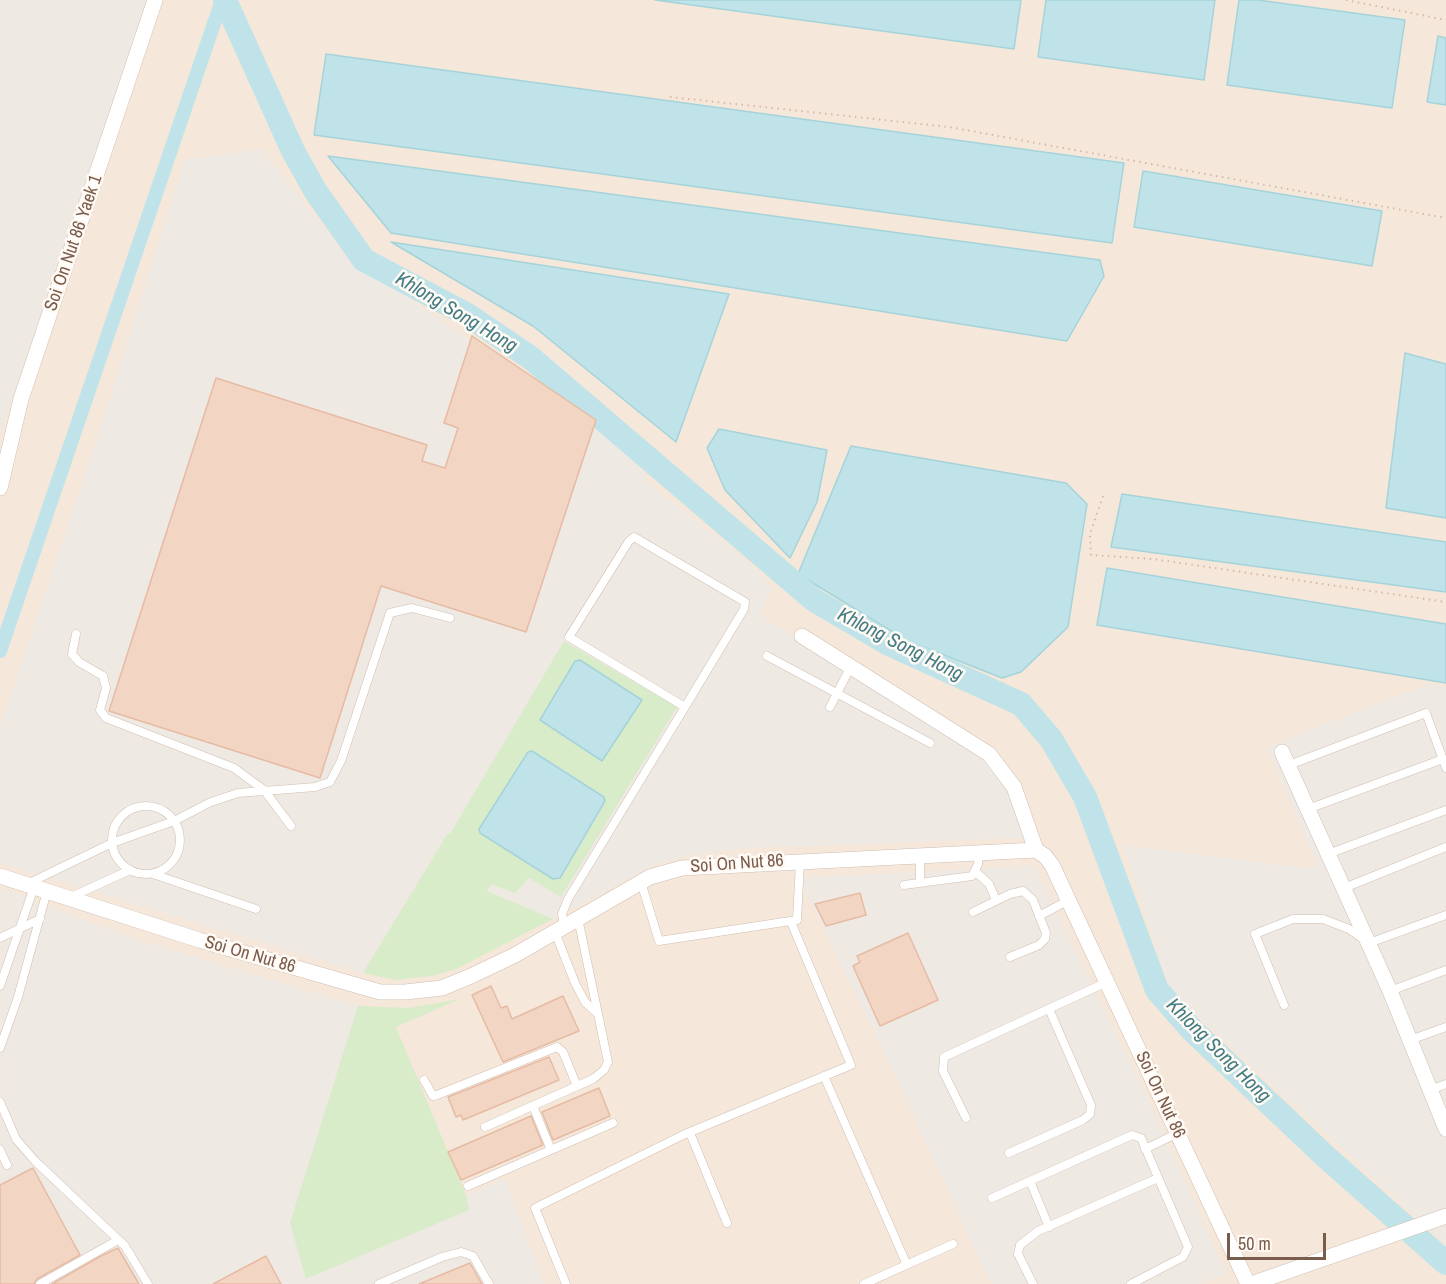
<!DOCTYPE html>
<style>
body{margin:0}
#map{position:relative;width:1446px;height:1284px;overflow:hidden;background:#fdf6ec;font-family:"Archivo Narrow",sans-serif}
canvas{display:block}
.scale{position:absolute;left:1227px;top:1233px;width:99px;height:27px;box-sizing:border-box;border:3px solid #7a5c4d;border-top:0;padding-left:8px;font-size:18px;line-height:21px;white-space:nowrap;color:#7a5c4d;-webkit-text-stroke:4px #fffaf3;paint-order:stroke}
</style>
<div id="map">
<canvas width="1446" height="1284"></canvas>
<div class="scale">50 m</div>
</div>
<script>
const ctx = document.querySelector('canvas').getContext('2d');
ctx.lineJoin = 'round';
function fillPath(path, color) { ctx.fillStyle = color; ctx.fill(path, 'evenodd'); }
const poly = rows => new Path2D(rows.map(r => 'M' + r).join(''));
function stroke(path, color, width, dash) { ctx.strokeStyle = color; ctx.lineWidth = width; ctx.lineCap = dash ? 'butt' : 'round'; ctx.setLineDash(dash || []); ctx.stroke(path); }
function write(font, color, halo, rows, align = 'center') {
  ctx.font = font + ' "Archivo Narrow",sans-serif'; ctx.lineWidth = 5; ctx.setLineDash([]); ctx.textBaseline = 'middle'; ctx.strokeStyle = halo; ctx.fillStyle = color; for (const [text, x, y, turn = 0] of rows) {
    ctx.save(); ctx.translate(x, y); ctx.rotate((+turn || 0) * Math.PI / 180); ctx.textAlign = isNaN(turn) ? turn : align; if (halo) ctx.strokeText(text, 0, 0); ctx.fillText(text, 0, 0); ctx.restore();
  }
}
const residential = poly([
 [0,0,1446,0,1446,1284,0,1284]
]);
const industrial = poly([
 [0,0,149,0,0,434],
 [261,149,340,248,636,459,647,482,752,565,772,590,758,614,983,756,1003,782,1029,835,1027,838,747,848,686,856,653,866,553,919,487,891,501,864,448,833,363,973,0,863,0,728,96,442,185,160],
 [1428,684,1446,687,1446,1244,1184,1004,1167,982,1123,845,1313,869,1316,863,1267,747],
 [1034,866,1150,1104,1226,1273,1199,1284,991,1284,886,1056,799,878],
 [1,888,126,936,358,1006,290,1223,469,1209,466,1195,505,1179,544,1284,0,1284]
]);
const green = poly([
 [564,641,677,707,561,897,529,878,515,893,491,884,487,891,553,919,456,969,432,976,395,980,363,973,448,833,450,834],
 [460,999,396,1027,466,1195,469,1210,306,1279,290,1223,358,1006,409,1008]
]);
const water = poly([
 [655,0,1021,0,1014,49,655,0],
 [1046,0,1215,0,1204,80,1038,57,1046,0],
 [1239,0,1258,0,1405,20,1392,108,1227,85,1239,0],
 [1438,36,1446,38,1446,105,1427,102,1438,36],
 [326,54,1124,163,1112,243,314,135,326,54],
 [328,156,1100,260,1104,276,1067,341,391,233,328,156],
 [1143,171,1382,211,1372,266,1134,227,1143,171],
 [391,242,729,294,676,442,533,326,391,242],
 [1405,353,1446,364,1446,518,1386,508,1405,353],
 [719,429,827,450,817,502,790,558,725,490,707,448,719,429],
 [851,446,1066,483,1087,504,1068,627,1021,672,1002,678,906,640,798,574,851,446],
 [1122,494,1446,542,1446,592,1111,547,1122,494],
 [1107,568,1446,624,1446,683,1097,625,1107,568],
 [580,660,642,700,602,761,540,720,575,661,580,660],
 [532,751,604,797,605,801,560,878,553,879,480,833,479,829,528,752,532,751]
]);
const canal = poly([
 [0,651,222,0]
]);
const river = poly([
 [225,0,293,151,316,192,364,260,466,314,531,358,814,600,887,643,1021,704,1051,739,1085,797,1157,990,1192,1030,1325,1156,1446,1263]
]);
const building = poly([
 [472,336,596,420,526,632,381,586,320,778,109,711,216,378,427,445,422,461,445,468,458,428,444,423,472,336],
 [860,893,866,915,826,926,815,904,860,893],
 [908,933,938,1000,880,1026,853,966,860,962,857,956,908,933],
 [491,986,501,1008,507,1006,512,1019,563,996,579,1031,503,1062,472,995,491,986],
 [549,1057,559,1080,463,1120,461,1115,456,1117,448,1097,549,1057],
 [599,1088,610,1116,553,1140,542,1112,599,1088],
 [531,1116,543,1145,461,1180,448,1152,531,1116],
 [33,1168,80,1255,37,1279,34,1284,0,1284,0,1185,33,1168],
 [118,1248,139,1284,52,1284,101,1256,118,1248],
 [266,1256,281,1284,213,1284,266,1256],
 [470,1263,482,1284,419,1284,470,1263]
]);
const path = poly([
 [1346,0,1446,20],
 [670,97,949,127,1446,218],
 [1103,496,1090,534,1091,555,1153,559,1446,602]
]);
const lane = poly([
 [76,634,72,654,79,662,103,676,106,688,100,710,106,718,234,768,264,790,291,826],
 [767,656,930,743],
 [830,707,851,666],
 [1289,765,1426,713,1446,768],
 '112 840a34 34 0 1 1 68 0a34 34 0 1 1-68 0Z',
 [1308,809,1443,759],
 [1328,854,1446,810],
 [920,855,920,883],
 [975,871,989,884,996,900],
 [153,874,256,909],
 [641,882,659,941,797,920,800,862],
 [27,884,112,843,174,821,211,802,238,793,315,787,330,782,341,761,390,613,412,608,450,618],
 [904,885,972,876,978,864,979,852],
 [1344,888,1446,847],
 [71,897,130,870],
 [973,912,1010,894,1023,891,1033,900,1046,933,1045,939,1039,945,1010,957],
 [1039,916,1069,900],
 [564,926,562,914,568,899,685,707,744,609,745,602,634,537,629,541,569,637,685,707],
 [555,932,575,983,585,1002,598,1014],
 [0,938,40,919],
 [0,986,34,887],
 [1390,991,1446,970],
 [1284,1005,1255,934,1293,919,1323,919,1349,929,1369,943,1446,915],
 [1410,1040,1446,1027],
 [0,1048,18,997,47,891],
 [824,1076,907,1265],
 [424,1080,433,1096,437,1095,557,1047,563,1052,577,1086],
 [1430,1090,1446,1084],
 [0,1102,16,1139,35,1161,125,1246,148,1284],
 [533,1106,551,1150],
 [966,1118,943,1071,944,1057,1107,982],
 [485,1127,593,1079,604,1070,608,1062,578,918],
 [690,1133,727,1223],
 [1145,1149,1178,1133],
 [0,1150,7,1165],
 [1009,1153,1083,1120,1090,1114,1091,1105,1049,1009],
 [1030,1181,1049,1227],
 [468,1186,613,1123],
 [992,1198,1132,1135,1141,1138,1188,1247,1183,1257,1131,1284],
 [40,1284,118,1240],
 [379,1284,442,1257,461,1252,473,1256,489,1284],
 [566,1284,535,1208,683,1135,851,1065,791,922],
 [864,1284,953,1244],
 [1033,1284,1018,1254,1020,1245,1038,1231,1158,1178]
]);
const street = poly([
 [0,488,21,399,155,0],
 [802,636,989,754,1014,787,1036,850],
 [1282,752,1390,991,1446,1129],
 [0,876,199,940,380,992,405,992,442,988,471,976,515,955,650,877,682,868,1036,850,1045,856,1052,865,1248,1284],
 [1251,1284,1446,1216]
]);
const streetNames = [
 ["Soi On Nut 86 Yaek 1",74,243,-71],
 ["Soi On Nut 86",737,864,-4],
 ["Soi On Nut 86",250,955,16],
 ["Soi On Nut 86",1160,1095,65]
];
const waterNames = [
 ["Khlong Song Hong",456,313,31],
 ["Khlong Song Hong",900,645,27],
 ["Khlong Song Hong",1218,1051,45]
];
fillPath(residential, '#f5e8da');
fillPath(industrial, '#efe9e4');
fillPath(green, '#d8ecc9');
fillPath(water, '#bfe3e8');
stroke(water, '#a5d3da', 1.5);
stroke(canal, '#bfe3e8', 14);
stroke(river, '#bfe3e8', 24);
fillPath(building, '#f3d5c3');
stroke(building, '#e6bba3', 1.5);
stroke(lane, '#d1beb0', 9);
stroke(street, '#d1beb0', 16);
stroke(path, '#d9b8a5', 2, [1.5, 4.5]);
stroke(lane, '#fff', 8);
stroke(street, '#fff', 15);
write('18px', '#7a5c4d', '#fffaf3', streetNames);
write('italic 20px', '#437c86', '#fffaf3', waterNames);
</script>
